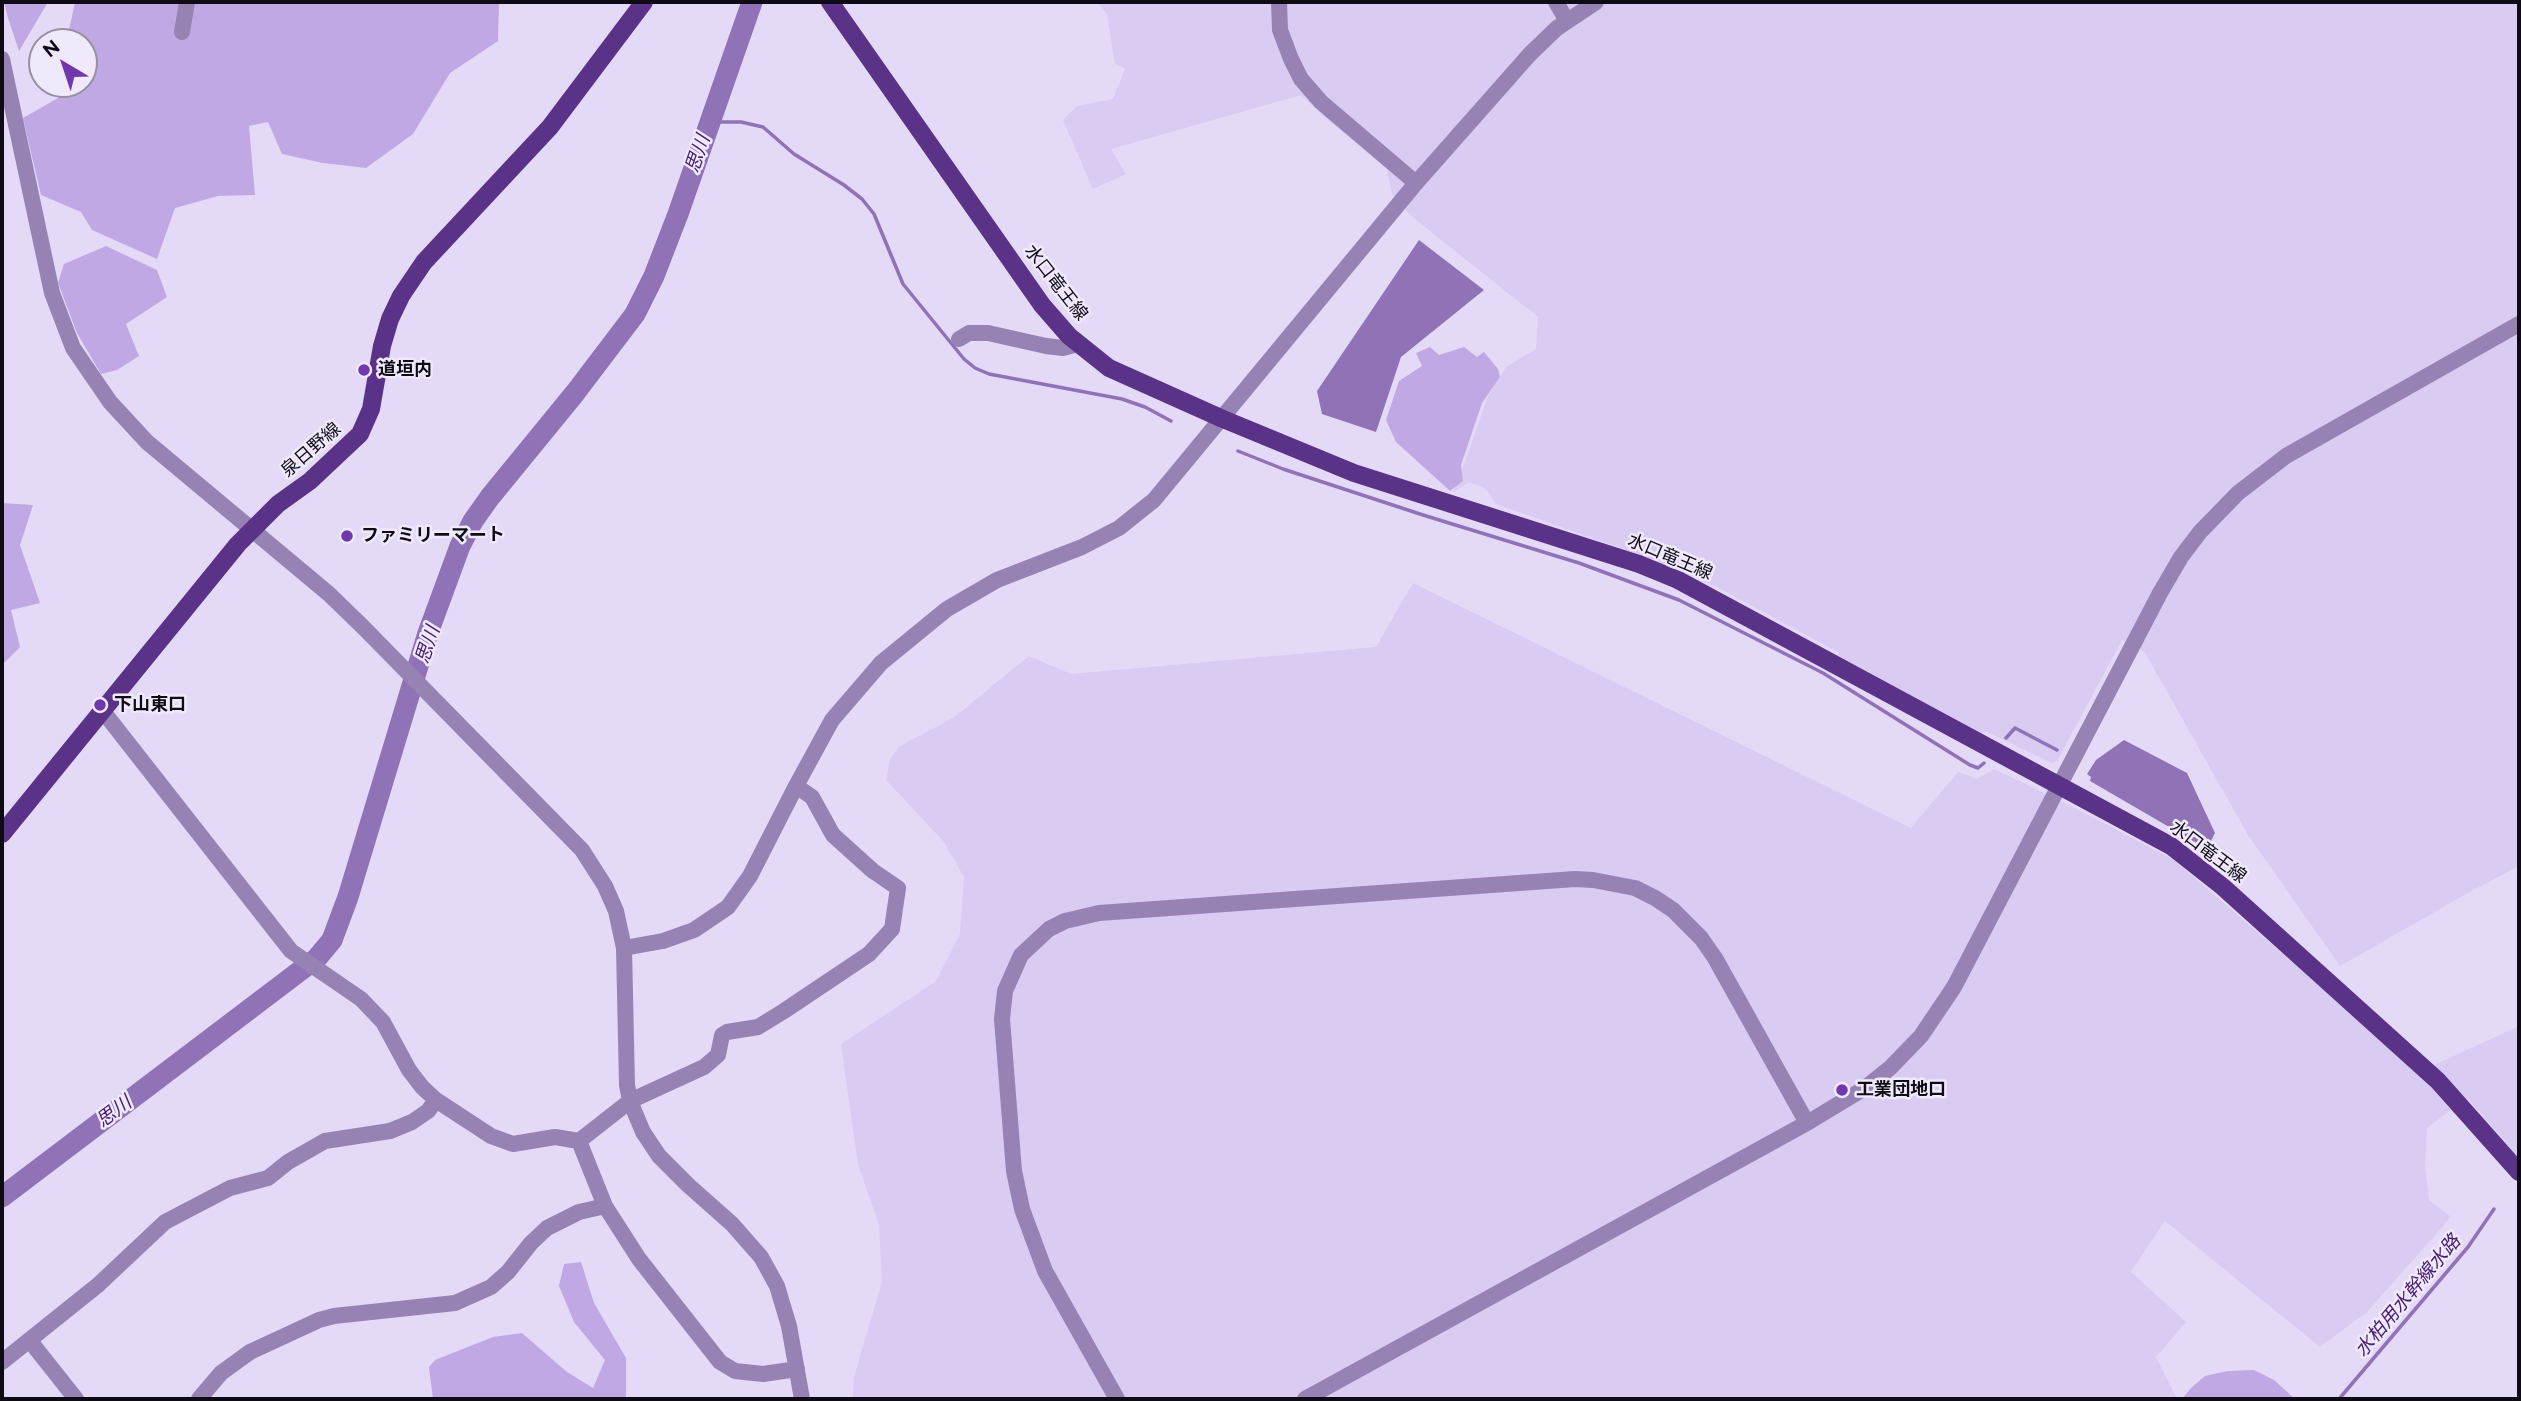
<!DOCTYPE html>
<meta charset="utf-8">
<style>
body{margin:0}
#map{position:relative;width:2521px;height:1401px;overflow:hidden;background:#e5d9f8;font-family:Raleway,sans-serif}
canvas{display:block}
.frame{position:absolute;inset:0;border:4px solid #0f0b15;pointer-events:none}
.north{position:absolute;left:28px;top:28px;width:70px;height:70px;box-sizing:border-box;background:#f0e9fc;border:2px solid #9690a0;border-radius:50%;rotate:321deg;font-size:19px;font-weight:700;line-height:28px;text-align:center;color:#0f0b15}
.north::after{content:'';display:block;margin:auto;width:24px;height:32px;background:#7137ad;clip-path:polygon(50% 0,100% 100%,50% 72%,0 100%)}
</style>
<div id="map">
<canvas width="2521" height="1401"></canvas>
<div class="frame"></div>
<div class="north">N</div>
</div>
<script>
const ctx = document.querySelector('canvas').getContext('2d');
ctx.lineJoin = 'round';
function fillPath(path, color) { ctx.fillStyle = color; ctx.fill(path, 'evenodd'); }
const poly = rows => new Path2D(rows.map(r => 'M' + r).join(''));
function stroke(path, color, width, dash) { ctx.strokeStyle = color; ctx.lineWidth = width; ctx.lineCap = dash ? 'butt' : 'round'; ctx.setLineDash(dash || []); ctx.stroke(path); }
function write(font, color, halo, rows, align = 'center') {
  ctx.font = font + ' Raleway,"Noto Sans JP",sans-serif'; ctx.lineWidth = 5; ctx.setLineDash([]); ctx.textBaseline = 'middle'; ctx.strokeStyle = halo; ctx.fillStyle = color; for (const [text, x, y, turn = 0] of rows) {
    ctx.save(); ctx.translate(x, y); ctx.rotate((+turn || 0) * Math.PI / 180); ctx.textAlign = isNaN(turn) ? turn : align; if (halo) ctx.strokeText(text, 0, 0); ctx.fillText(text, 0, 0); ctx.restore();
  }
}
const built = poly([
 [1097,2,2519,2,2519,866,2466,894,2340,966,2248,835,2144,651,2122,640,2057,761,2052,763,1985,731,1981,734,1839,656,1838,652,1717,587,1654,560,1496,504,1486,489,1470,482,1453,492,1466,459,1488,396,1506,367,1536,349,1538,317,1410,215,1392,194,1387,169,1323,116,1301,95,1111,149,1126,174,1093,189,1063,120,1077,106,1113,99,1125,69,1115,64,1107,14],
 [1413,583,1911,828,1958,772,1977,779,1994,769,2073,807,2174,860,2419,1072,2519,1026,2519,1157,2467,1098,2427,1128,2425,1166,2429,1200,2451,1217,2367,1312,2320,1347,2165,1221,2131,1272,2186,1322,2156,1357,2177,1399,853,1399,854,1377,882,1282,879,1225,858,1164,841,1044,936,981,960,934,964,877,944,842,886,780,890,760,898,747,953,718,1029,656,1071,674,1376,647]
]);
const green = poly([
 [4,2,48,2,19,51,8,18],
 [75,2,499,2,498,41,450,73,413,134,366,168,323,163,282,154,268,122,249,126,255,195,218,196,175,208,157,259,92,230,81,212,41,195,23,118,58,98,67,84,84,84,84,42,76,42,68,35],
 [106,246,157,270,167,297,126,324,139,356,117,370,101,374,77,333,58,283,64,264],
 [1430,347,1439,355,1464,347,1477,357,1484,352,1498,369,1500,377,1482,403,1461,465,1463,481,1450,491,1396,442,1386,420,1399,381,1422,366,1416,353],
 [2,503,33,505,20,545,40,603,11,610,20,647,2,665],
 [581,1262,594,1303,626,1358,626,1399,433,1399,429,1367,435,1360,493,1337,522,1333,567,1372,593,1388,605,1360,574,1322,559,1286,564,1264],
 [2254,1370,2274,1380,2295,1399,2182,1399,2191,1388,2205,1376,2228,1371]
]);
const water = poly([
 [1419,240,1484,290,1401,357,1376,432,1322,414,1317,391],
 [2124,740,2187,773,2215,833,2207,849,2090,781,2091,777,2087,774,2096,760]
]);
const stream = poly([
 [705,131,720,122,741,122,763,127,794,154,844,185,862,199,874,214,903,284,964,359,975,368,989,374,1122,399,1145,407,1171,421],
 [1238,451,1283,469,1423,515,1579,563,1679,600,1823,673,1970,765,1978,768,1984,763],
 [2006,738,2015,728,2057,750],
 [2339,1399,2468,1247,2494,1209]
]);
const river = poly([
 [2,1197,317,958,332,940,348,897,428,633,460,546,473,521,490,497,575,393,635,314,654,276,678,214,752,2]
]);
const minor = poly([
 [1279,2,1280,30,1291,59,1301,79,1321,102,1416,183],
 [1556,2,1567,21],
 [182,32,187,2],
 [2,59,52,293,73,348,110,402,147,442,329,594,364,628,582,850,605,886,616,911,624,948,627,1085,630,1101,643,1132,659,1156,688,1185,732,1224,761,1257,777,1286,789,1326,802,1399],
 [959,339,969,333,988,333,1046,346,1063,348,1078,344],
 [102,710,291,951,361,999,383,1022,409,1070,422,1087,436,1100,491,1136,513,1144,555,1137,579,1141,630,1101,704,1067,718,1055,722,1035,727,1032,758,1027,784,1011,869,954,892,929,898,888,873,871,833,835,812,797,796,786],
 [624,948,663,941,694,930,728,907,750,876,796,786,832,720,881,663,947,609,997,580,1082,547,1119,528,1154,500,1416,183,1530,54,1557,28,1596,2],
 [579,1141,605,1206,639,1259,720,1362,735,1371,763,1374,797,1369],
 [30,1341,76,1399],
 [2,1362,98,1285,165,1222,230,1188,268,1178,288,1162,325,1141,390,1131,412,1122,428,1111,436,1100],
 [199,1399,221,1373,250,1352,319,1320,334,1316,455,1303,491,1287,508,1272,531,1243,547,1228,579,1212,605,1206],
 [1117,1399,1045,1271,1022,1209,1014,1171,1002,1019,1005,991,1021,955,1049,929,1065,921,1099,913,1575,879,1593,880,1635,888,1655,898,1673,910,1701,938,1715,958,1807,1123],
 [1305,1399,1807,1123,1865,1088,1890,1068,1921,1036,1954,987,2160,593,2181,557,2200,532,2238,493,2286,456,2519,324]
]);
const major = poly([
 [830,2,1042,305,1069,336,1109,368,1223,419,1354,473,1639,564,1678,580,2171,846,2223,887,2438,1081,2519,1172],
 [2,834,238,544,278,504,310,481,360,434,371,409,382,346,390,319,401,296,424,262,550,127,644,2]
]);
const markers = [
 [364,370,7,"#7137ad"],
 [347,536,7,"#7137ad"],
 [100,705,7,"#7137ad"],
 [1842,1090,7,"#7137ad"]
];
const streetNames = [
 ["水口竜王線",1056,283,52],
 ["泉日野線",311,450,-41],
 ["水口竜王線",1670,557,23],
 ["水口竜王線",2208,852,37]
];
const poiNames = [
 ["道垣内",378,370],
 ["ファミリーマート",361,536],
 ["下山東口",114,705],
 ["工業団地口",1856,1090]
];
const waterNames = [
 ["思川",698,154,-71],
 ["思川",428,645,-72],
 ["思川",114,1112,-37],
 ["水柏用水幹線水路",2408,1296,-50]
];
fillPath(built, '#d9cbf1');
fillPath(green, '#c0a8e5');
fillPath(water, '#8f73b6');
stroke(stream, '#8f73b6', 3.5);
stroke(river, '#8f73b6', 21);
stroke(minor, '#9683b3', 16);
stroke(major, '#5a3287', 18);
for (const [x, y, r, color] of markers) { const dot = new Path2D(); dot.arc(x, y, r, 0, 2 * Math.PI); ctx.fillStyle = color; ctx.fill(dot); stroke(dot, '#f0e9fc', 2.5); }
write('18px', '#0f0b15', '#f0e9fc', streetNames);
write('bold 18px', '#0f0b15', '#f0e9fc', poiNames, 'left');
write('italic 19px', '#482071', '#f0e9fc', waterNames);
</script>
